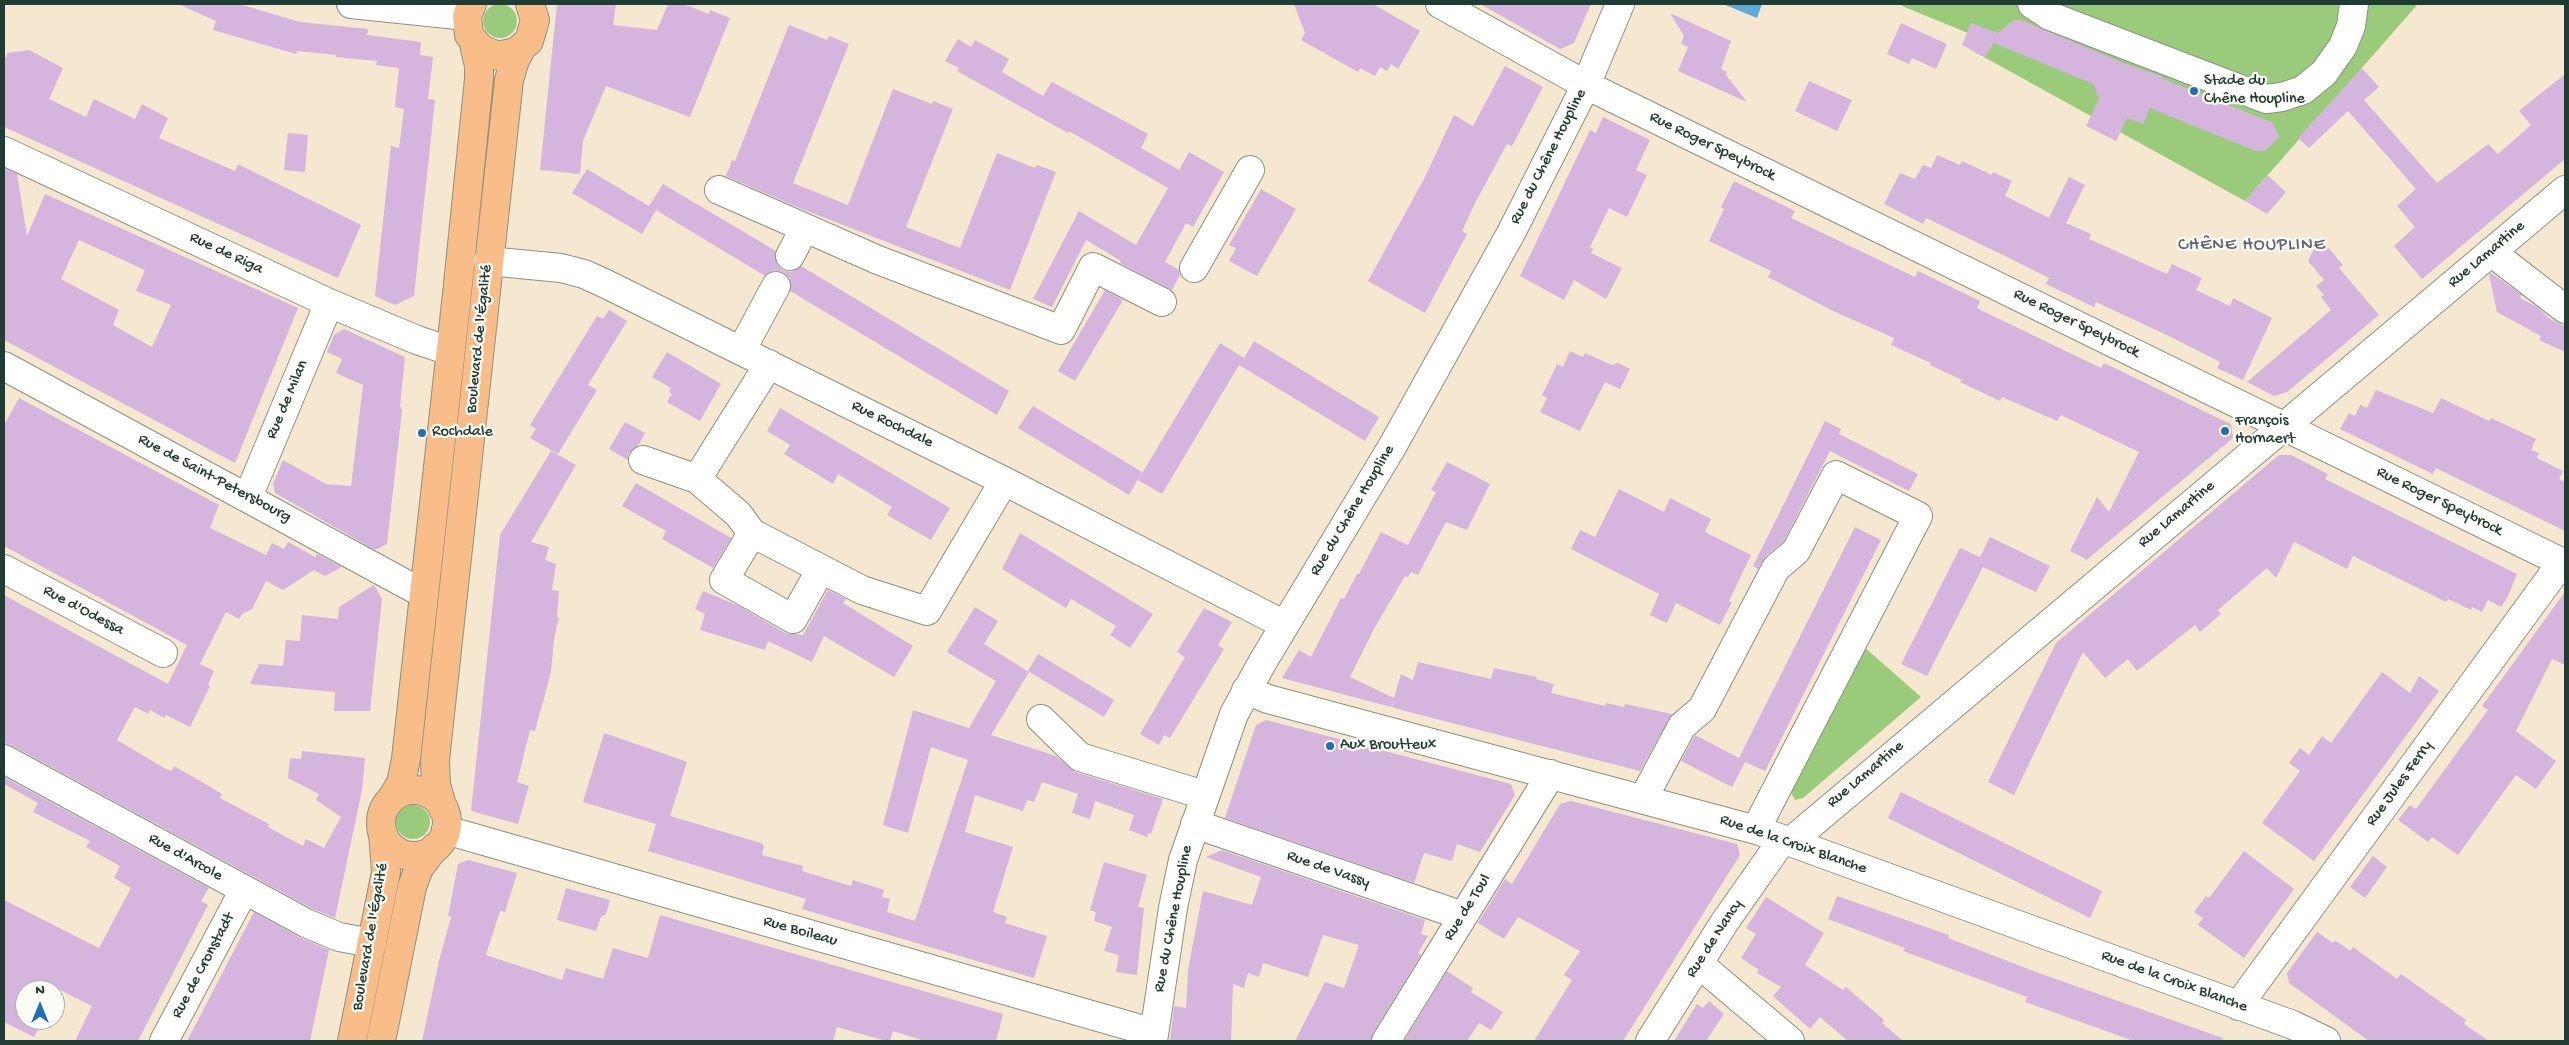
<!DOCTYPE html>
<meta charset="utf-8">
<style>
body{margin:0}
#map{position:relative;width:2569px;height:1045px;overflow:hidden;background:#f5e7d0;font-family:"Gochi Hand",sans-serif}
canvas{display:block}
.frame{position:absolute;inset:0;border:5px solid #1f3d34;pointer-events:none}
.north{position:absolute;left:15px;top:980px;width:50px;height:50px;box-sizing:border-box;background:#fdfcf7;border:1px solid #a4b0a9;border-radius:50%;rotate:0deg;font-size:14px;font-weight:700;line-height:20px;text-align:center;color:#1f3d34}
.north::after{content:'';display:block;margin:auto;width:18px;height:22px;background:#1f6fb2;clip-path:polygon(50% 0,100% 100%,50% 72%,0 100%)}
</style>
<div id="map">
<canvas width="2569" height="1045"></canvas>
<div class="frame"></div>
<div class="north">N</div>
</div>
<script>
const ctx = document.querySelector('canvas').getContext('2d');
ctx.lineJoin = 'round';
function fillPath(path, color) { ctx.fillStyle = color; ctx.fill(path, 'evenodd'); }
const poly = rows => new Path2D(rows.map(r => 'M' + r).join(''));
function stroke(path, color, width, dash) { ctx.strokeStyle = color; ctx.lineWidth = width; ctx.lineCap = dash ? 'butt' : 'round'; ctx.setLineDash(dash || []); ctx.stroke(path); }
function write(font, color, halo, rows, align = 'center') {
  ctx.font = font + ' "Gochi Hand",sans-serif'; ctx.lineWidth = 4.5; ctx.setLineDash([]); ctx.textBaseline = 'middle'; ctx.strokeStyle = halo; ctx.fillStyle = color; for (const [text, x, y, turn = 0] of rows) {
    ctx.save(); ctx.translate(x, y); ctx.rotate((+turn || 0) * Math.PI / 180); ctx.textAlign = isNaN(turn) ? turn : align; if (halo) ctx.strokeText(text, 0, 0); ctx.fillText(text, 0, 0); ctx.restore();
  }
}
const green = poly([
 [1903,4,2418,4,2245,201,1973,51,1980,38,1902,6],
 '483 21a17 17 0 1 1 34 0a17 17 0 1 1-34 0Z',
 [1863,646,1921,697,1803,798,1795,800,1790,791],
 '396 822a17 17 0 1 1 34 0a17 17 0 1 1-34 0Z'
]);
const water = poly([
 [1723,4,1762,4,1757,18]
]);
const building = poly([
 [178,4,239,4,300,22,368,29,367,35,421,42,420,55,433,57,428,99,435,100,414,296,395,305,375,296,391,146,399,148,404,109,395,107,399,68,376,65,377,61,336,57,336,55,297,51,296,54,213,30,216,21],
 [557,4,616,4,613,25,657,30,668,4,684,4,709,14,710,10,730,18,690,117,606,86,583,141,580,174,540,170],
 [1294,4,1373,4,1420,31,1398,69,1391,64,1387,71,1380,67,1375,76,1360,68,1358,72,1301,40,1305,33],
 [1480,4,1591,4,1574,43,1560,49],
 [1670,13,1731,41,1721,69,1727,72,1726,75,1747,102,1678,71,1688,47,1681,44,1684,36],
 [2014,20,2021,20,2128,65,2162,76,2161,78,2273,123,2279,137,2265,151,2256,151,2150,108,2143,124,2127,118,2116,141,2086,126,2099,99,2093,84,1994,43,1985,57,1962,45,1971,23,1998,33],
 [1901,23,1947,44,1936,69,1912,58,1909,64,1887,54],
 [789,25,827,40,829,36,849,44,793,183,848,205,893,89,932,104,933,101,953,109,906,227,960,248,997,153,1035,168,1037,165,1056,172,1010,290,797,207,726,176,732,160,735,161],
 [958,39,971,47,975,40,1009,59,1002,72,1043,96,1052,82,1148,134,1141,148,1179,170,1189,152,1224,172,1193,227,1186,223,1165,262,1179,270,1180,275,1172,290,1120,263,1121,261,1086,240,1052,307,1033,299,1079,211,1136,245,1168,188,1069,131,1068,133,957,71,959,68,945,61],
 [29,50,63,68,49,99,86,117,94,99,135,119,142,104,168,118,159,138,235,171,238,164,361,225,338,278,4,127,4,57,7,57,7,53],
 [1505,66,1543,87,1512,146,1507,144,1475,203,1462,231,1467,234,1425,313,1368,281,1424,179,1454,115,1473,126],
 [2362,68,2379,87,2364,100,2437,183,2488,144,2498,154,2531,125,2519,111,2565,74,2565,159,2422,279,2394,246,2415,227,2397,206,2416,189,2348,111,2309,148,2298,138],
 [1809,81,1852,100,1837,131,1795,111],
 [1603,117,1650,140,1636,170,1647,175,1627,217,1609,208,1590,247,1593,249,1591,253,1622,268,1606,299,1574,280,1564,300,1520,276,1590,130,1596,133],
 [288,133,308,135,305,172,284,170],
 [1937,155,1960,165,1962,161,1992,175,1993,172,2012,181,2005,196,2049,218,2069,177,2085,185,2066,223,2091,234,2089,239,2167,274,2172,264,2202,278,2196,290,2230,306,2233,298,2272,318,2243,380,2217,368,2220,362,2173,338,2096,302,2094,307,2046,284,2049,278,2003,255,1926,218,1923,224,1884,204,1900,173,1915,179,1923,165,1931,168],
 [4,168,17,174,27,236,45,194,298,308,235,463,4,340],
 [79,240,145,270,136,291,171,305,152,347,113,325,119,310,61,279],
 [587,169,649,206,663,184,776,251,777,264,782,270,791,272,801,266,1009,391,997,415,790,291,790,278,783,272,775,270,765,276,656,210,642,234,572,193],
 [2267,175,2286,192,2267,214,2245,201],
 [1734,181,1795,211,1791,218,1915,277,1918,271,1980,301,1977,308,1993,316,2101,368,2104,363,2216,417,2231,424,2233,438,2084,562,2086,559,2070,551,2097,497,2109,512,2139,452,2061,415,2057,421,2002,397,2000,401,1960,382,1962,380,1930,365,1931,363,1891,345,1894,338,1831,310,1768,277,1771,271,1709,241,1724,209,1721,207],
 [1261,189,1296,209,1257,276,1229,261,1236,248,1229,245],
 [2320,238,2343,265,2339,268,2379,315,2287,392,2274,396,2247,382,2331,310,2321,297,2324,295,2316,286,2324,280,2308,261],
 [2491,273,2522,295,2520,298,2537,307,2550,319,2565,326,2565,352,2539,340,2541,336,2497,312,2489,274],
 [1105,290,1123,300,1075,381,1058,371],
 [609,310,627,321,588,385,597,390,558,454,530,438,536,429,530,425,597,316,603,319],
 [344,329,405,357,400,406,402,411,387,544,375,550,275,493,273,484,283,460,326,484,351,486,363,385,336,373,342,359,327,352,334,335],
 [1254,341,1379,417,1365,441,1239,365,1162,494,1138,480,1220,343,1244,358],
 [1570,351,1583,357,1585,353,1612,365,1618,363,1630,369,1620,389,1605,382,1580,431,1540,412,1547,398,1542,395,1550,379,1557,364,1563,367],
 [667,352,721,384,700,421,667,402,672,394,669,392,671,388,652,377],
 [2376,390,2433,413,2441,398,2489,421,2491,418,2536,439,2531,450,2539,453,2537,458,2563,471,2559,479,2565,482,2565,531,2436,468,2433,474,2340,429,2349,413,2355,416,2360,405,2367,408],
 [19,398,219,505,210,528,266,555,272,543,284,549,288,542,315,557,317,554,342,567,325,576,314,570,283,590,266,581,252,609,242,614,239,619,226,612,200,664,214,671,208,685,210,686,190,727,166,715,164,718,150,710,148,714,135,707,117,740,166,769,172,771,174,766,202,782,222,794,220,798,269,824,268,827,303,846,306,839,324,848,341,817,316,800,319,794,288,778,290,758,301,759,302,751,365,758,362,790,335,918,313,909,11,745,4,743,4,595,168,684,187,645,4,546,4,425],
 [1033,406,1142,472,1129,495,1018,428],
 [780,408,950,508,931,540,887,515,892,507,838,474,833,484,784,454,790,445,767,431],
 [1825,421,1841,429,1839,434,1918,474,1909,491,1830,451,1784,541,1766,556,1758,569,1753,566],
 [625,422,645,433,638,446,628,454,628,460,609,449],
 [551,451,576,465,531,542,549,547,545,560,556,564,552,590,559,591,557,617,559,617,554,639,551,672,535,731,530,730,517,782,529,786,518,824,471,811,500,535],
 [2279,455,2291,455,2328,474,2325,479,2517,574,2507,598,2501,607,2488,600,2482,612,2472,607,2471,610,2448,599,2446,602,2353,556,2347,569,2294,542,2276,578,2267,568,2218,610,2221,614,2200,632,2195,625,2137,671,2128,659,2105,678,2083,652,2014,795,1988,782,2056,643],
 [1447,462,1490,484,1467,530,1446,522,1418,575,1411,572,1408,577,1405,576,1375,627,1350,677,1394,698,1401,674,1413,680,1418,662,1491,679,1494,668,1537,677,1536,679,1554,684,1551,693,1605,706,1606,703,1624,707,1625,704,1672,714,1640,771,1405,711,1392,707,1394,701,1391,707,1282,678,1299,650,1311,657,1341,598,1344,599,1357,574,1359,574,1381,532,1408,545,1436,492,1431,490],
 [636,483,731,538,713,568,662,539,666,531,622,506],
 [1619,489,1664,512,1670,498,1711,519,1705,532,1751,555,1729,601,1732,602,1720,625,1676,603,1667,623,1650,615,1659,594,1571,549,1580,530,1595,537],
 [1855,527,1881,540,1765,771,1745,762,1732,787,1681,761,1695,735,1739,758],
 [1020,533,1153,614,1130,648,1110,635,1116,626,1093,612,1071,599,1066,608,1002,569],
 [1990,537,2050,566,2036,592,1983,567,1927,676,1901,664,1960,548,1980,557],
 [374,585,382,599,370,711,334,711,335,692,250,684,259,664,283,666,286,640,300,641,302,615,338,619,339,607],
 [828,590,846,599,843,603,913,646,894,677,824,636,812,662,768,641,765,650,700,630,705,614,695,609,703,591,739,606,785,633,803,635],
 [2565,592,2565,665,2552,659,2516,731,2556,761,2536,789,2516,775,2458,855,2432,837,2428,842,2398,820,2410,805,2416,809,2488,710,2482,706],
 [975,607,998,621,984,644,1029,672,991,735,1056,756,1075,772,1163,799,1151,834,1148,833,1147,837,1129,830,1134,815,1095,801,1090,819,1072,813,1078,794,1042,782,1034,802,1027,800,1023,811,975,795,965,832,1013,847,993,912,1007,917,1005,923,1047,936,1034,978,802,909,806,899,648,851,656,824,583,802,604,733,665,754,687,762,670,816,761,843,764,846,762,855,803,866,802,871,851,886,853,880,884,890,882,897,890,899,887,912,915,921,968,760,931,747,908,833,883,825,913,710,969,728,996,681,947,652],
 [1204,608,1232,622,1218,645,1224,649,1170,738,1164,735,1159,745,1140,734,1185,657,1177,652],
 [1038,654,1114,700,1104,717,1028,671],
 [2382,672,2410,693,2419,676,2439,691,2314,861,2262,823,2300,771,2289,763,2300,748,2309,755,2322,736,2331,743],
 [1266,720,1511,784,1515,795,1480,852,1457,844,1452,861,1424,853,1414,883,1225,818,1256,725],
 [4,777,209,888,201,901,208,905,138,1041,75,1041,92,1006,58,989,55,995,55,990,25,990,25,1020,43,1020,34,1037,4,1022,4,900,99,948,131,888,114,878,120,866,86,847,90,841,33,812,38,803,4,784],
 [1901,792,2102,891,2090,918,1888,818],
 [1571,801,1737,844,1740,855,1623,1041,1534,1041,1572,980,1564,975,1580,951,1518,917,1504,939,1478,923,1505,879,1512,884,1560,804],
 [1222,850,1425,920,1421,934,1428,936,1418,953,1421,955,1373,1033,1370,1041,1295,1041,1325,982,1344,988,1359,945,1323,935,1308,977,1263,963,1259,977,1248,973,1244,988,1233,984,1231,1041,1170,1041,1174,1006,1186,1008,1188,970,1203,891,1252,905,1261,877,1206,857],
 [2244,851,2294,889,2244,958,2198,925,2203,918,2194,912,2206,896,2209,898],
 [2373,856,2387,867,2365,898,2350,887],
 [468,860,517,873,505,912,500,911,486,955,562,980,566,968,603,979,613,948,648,958,660,915,1003,1014,996,1041,925,1041,893,1031,890,1041,886,1041,837,1027,833,1041,422,1041,439,961,451,917,448,916,458,864],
 [1104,862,1147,875,1138,907,1144,908,1137,975,1116,972,1119,955,1104,951,1112,927,1094,921,1096,912,1090,910],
 [566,888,610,900,606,914,601,917,596,931,557,920],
 [1837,896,1949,935,1948,938,2036,972,2223,1038,2222,1041,2134,1041,2025,1002,2027,997,1903,951,1905,948,1828,919],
 [1766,897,1824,933,1805,965,1843,990,1846,987,1884,1020,1882,1023,1903,1041,1848,1041,1820,1017,1810,1029,1773,996,1781,987,1757,973,1759,970,1741,958,1756,934,1746,928],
 [254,912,299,937,329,950,310,1041,187,1041],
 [2317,932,2333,943,2335,940,2350,951,2353,947,2397,979,2401,974,2466,1020,2464,1024,2489,1041,2369,1041,2289,983,2287,973],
 [1447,971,1473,988,1471,992,1503,1012,1491,1030,1479,1023,1467,1041,1404,1041],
 [1709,1001,1724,1014,1706,1041,1674,1041,1697,1004,1703,1008]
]);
const minor = poly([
 [351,4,467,16],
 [1440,4,1586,85,2565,564],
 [2032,4,2050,16,2266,99,2282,97,2303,90,2324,73,2343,46,2351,26,2354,4],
 [4,151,329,303,417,340,450,351],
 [719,190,878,260,1061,330,1093,267,1162,302],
 [2491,252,2565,309],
 [790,256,804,229],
 [488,261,561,268,584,274,606,284,1004,481,1285,625],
 [1194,268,1250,170],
 [741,351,776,286],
 [4,366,424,594],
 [643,460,697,479,738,514,752,533,862,590,927,611,1004,481],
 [697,479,769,364],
 [248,497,329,303],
 [752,533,724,580,793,619,821,569],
 [4,569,163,653],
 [1246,690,1268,699,1760,831,2293,1025,2326,1041],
 [1041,719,1080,757,1204,795],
 [4,759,306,923,339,937,372,943],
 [1643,799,1682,726,1702,709,1776,568,1796,551,1836,475,1918,516,1756,829],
 [1195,824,1463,916],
 [446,830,1154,1033],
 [1790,842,2565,190],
 [1699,964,1790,1041],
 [2238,1006,2562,562],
 [164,1041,244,890],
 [1153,1041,1173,908,1183,860,1234,714,1262,663,1392,447,1511,233,1586,85,1620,4],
 [1386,1041,1551,774],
 [1650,1041,1724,923,1783,839]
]);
const major = poly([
 [472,4,467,16,469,35,481,49,498,56,516,52,529,41,535,20,530,4],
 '381 823a33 33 0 1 1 66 0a33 33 0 1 1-66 0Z',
 [392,798,401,783,406,759,457,294,479,79,479,66,473,40],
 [443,809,436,785,435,760,509,80,515,60,521,49],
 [352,1041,386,872,383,833],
 [381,1041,412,887,419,868,435,847]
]);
const markers = [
 [2194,91,5,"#1f6fb2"],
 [2225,431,5,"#1f6fb2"],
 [422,433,5,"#1f6fb2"],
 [1330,746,5,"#1f6fb2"]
];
const poiNames = [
 ["Stade du",2204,82],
 ["Chêne Houpline",2204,100],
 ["François",2235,422],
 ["Hornaert",2235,440],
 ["Rochdale",432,433],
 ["Aux Broutteux",1340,746]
];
const streetNames = [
 ["Rue Roger Speybrock",1712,147,26],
 ["Rue du Chêne Houpline",1549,157,-63],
 ["Rue de Riga",226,254,25],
 ["Rue Lamartine",2487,255,-40],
 ["Rue Roger Speybrock",2076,324,26],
 ["Boulevard de l'Égalité",480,339,-84],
 ["Rue de Milan",288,400,-67],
 ["Rue Rochdale",892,425,26],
 ["Rue de Saint-Petersbourg",214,479,28],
 ["Rue Roger Speybrock",2439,502,26],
 ["Rue du Chêne Houpline",1353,511,-59],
 ["Rue Lamartine",2177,515,-40],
 ["Rue d'Odessa",83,611,28],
 ["Rue Lamartine",1866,775,-40],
 ["Rue Jules Ferry",2400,784,-54],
 ["Rue de la Croix Blanche",1793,845,19],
 ["Rue d'Arcole",185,858,29],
 ["Rue de Vassy",1328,870,19],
 ["Rue de Toul",1468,908,-58],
 ["Rue du Chêne Houpline",1174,919,-79],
 ["Rue Boileau",800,932,16],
 ["Boulevard de l'Égalité",371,937,-80],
 ["Rue de Nancy",1715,939,-57],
 ["Rue de Cronstadt",204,966,-62],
 ["Rue de la Croix Blanche",2174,982,20]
];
const neighbourhoodNames = [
 ["CHÊNE HOUPLINE",2252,246]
];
fillPath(green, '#9acb7b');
fillPath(water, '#5dabd7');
fillPath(building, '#d5b5de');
stroke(minor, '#8a9282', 30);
stroke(major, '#8a9282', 30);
stroke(minor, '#fff', 28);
stroke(major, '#f8bd89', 28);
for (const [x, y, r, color] of markers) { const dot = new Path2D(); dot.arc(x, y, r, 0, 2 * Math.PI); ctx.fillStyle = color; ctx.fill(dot); stroke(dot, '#fdfcf7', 2); }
write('16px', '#1f3d34', '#fdfcf7', poiNames, 'left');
write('16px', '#1f3d34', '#fdfcf7', streetNames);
ctx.letterSpacing = '1px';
write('18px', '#5f6770', '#fdfcf7', neighbourhoodNames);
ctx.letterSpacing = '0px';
</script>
